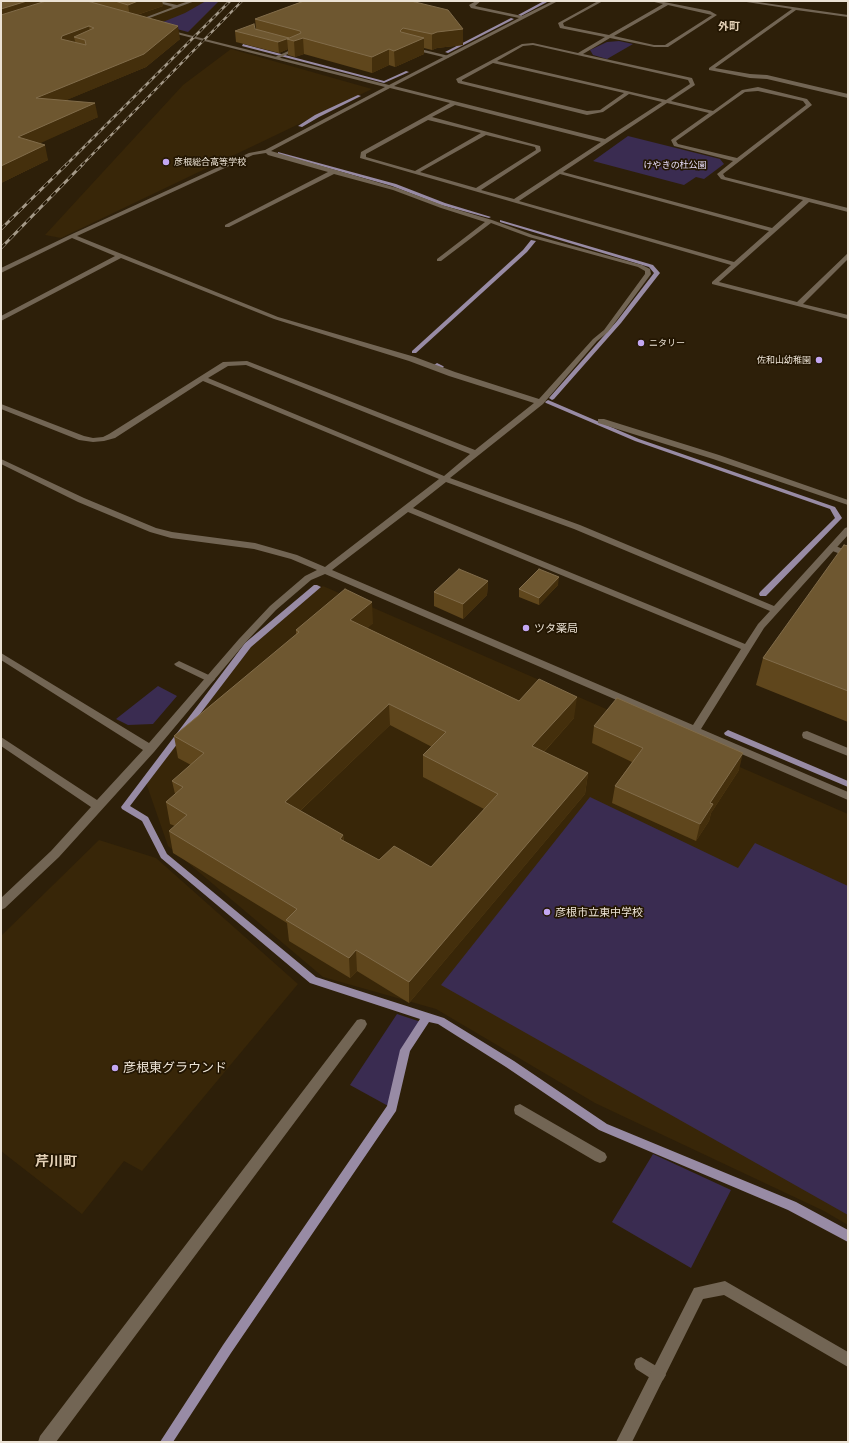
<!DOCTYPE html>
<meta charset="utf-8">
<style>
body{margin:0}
#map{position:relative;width:849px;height:1443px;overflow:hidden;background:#2d1f09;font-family:Ubuntu,sans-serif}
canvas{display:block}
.frame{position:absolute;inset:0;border:2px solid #ebe2d5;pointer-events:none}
</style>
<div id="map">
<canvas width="849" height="1443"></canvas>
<div class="frame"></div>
</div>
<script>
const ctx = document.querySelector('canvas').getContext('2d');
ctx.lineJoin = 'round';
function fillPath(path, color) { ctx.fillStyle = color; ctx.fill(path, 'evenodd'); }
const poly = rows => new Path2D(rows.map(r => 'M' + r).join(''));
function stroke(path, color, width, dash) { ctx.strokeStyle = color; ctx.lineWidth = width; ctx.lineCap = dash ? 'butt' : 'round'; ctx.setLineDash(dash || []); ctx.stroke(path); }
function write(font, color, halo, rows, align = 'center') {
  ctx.font = font + ' Ubuntu,"Noto Sans JP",sans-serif'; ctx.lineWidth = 3.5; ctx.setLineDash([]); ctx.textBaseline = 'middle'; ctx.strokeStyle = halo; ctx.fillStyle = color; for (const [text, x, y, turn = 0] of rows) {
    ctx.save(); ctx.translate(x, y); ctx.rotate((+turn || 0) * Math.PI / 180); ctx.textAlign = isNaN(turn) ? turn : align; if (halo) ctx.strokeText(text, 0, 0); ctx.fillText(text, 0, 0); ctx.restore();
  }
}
const built = poly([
 [82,1,219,1,188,32,81,4],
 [231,49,372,89,61,238,45,235,183,85],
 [323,586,848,814,848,1225,824,1211,595,1103,436,1009,323,977,168,846,144,777,249,645,274,621],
 [99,840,156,858,298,984,142,1171,124,1161,82,1214,1,1151,1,936]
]);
const green = poly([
 [206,1,219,1,188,32,158,24,185,13],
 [619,41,633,44,607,59,593,55,590,50,607,42],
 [628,136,720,159,724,164,704,179,696,177,684,185,593,161],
 [158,686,177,696,153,724,128,725,116,719],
 [590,797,738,868,755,843,848,886,848,1215,441,985],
 [397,1014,421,1022,403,1050,390,1107,350,1085],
 [653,1154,731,1190,691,1268,612,1222]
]);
const stream = poly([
 [544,1,549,1,521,16,518,15,544,1],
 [511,18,514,19,448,53,445,52,511,18],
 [243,44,384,81,406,71,409,72,384,83,242,46,243,44],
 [358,95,361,96,319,117,302,127,298,126,315,115,358,95],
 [278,152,396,184,445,203,491,217,489,218,441,205,392,186,278,154,278,152],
 [500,220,653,265,660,273,621,323,554,399,552,400,549,398,617,321,654,273,649,267,500,222,500,220],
 [531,240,536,241,527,252,416,353,412,353,412,351,523,250,531,240],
 [437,363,443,366,444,367,441,369,435,366,434,365,437,363],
 [548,400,639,439,835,507,842,518,766,596,760,596,759,594,760,592,835,518,830,509,635,441,546,403,545,402,548,400],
 [314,585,317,585,321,587,251,647,130,806,148,817,167,854,316,977,444,1018,514,1061,607,1124,796,1202,848,1230,848,1242,788,1210,599,1130,506,1067,438,1024,429,1022,410,1051,396,1111,231,1353,173,1442,160,1442,223,1345,387,1106,400,1050,420,1019,310,983,161,858,142,821,122,809,121,807,245,643,314,585],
 [728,730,848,781,848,787,725,735,724,733,728,730]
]);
const service = poly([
 [152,1,159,1,177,5,189,1,195,1,136,23,136,21,173,7,152,1],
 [295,46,301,48,277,59,273,58,295,48,295,46],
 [412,47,449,56,449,57,447,58,410,49,412,47],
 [833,545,848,551,848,557,830,550,829,548,830,546,833,545],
 [179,661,213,677,215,679,213,681,207,681,176,666,174,664,179,661],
 [807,731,848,748,848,756,803,738,802,735,803,732,807,731],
 [520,1104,605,1153,607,1157,605,1161,600,1163,595,1161,515,1114,514,1110,515,1106,520,1104],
 [641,1357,663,1370,666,1375,663,1380,658,1383,636,1369,634,1364,636,1359,641,1357]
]);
const minor = poly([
 [476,1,481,1,475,6,522,16,553,1,558,1,394,86,605,139,662,102,629,94,603,112,587,115,458,83,456,79,522,44,533,43,578,53,605,37,560,28,558,23,598,1,603,1,563,23,564,26,609,35,663,4,650,1,659,1,710,11,717,15,668,47,654,47,610,38,583,54,692,78,695,85,671,101,713,111,742,90,758,87,807,99,812,105,723,174,725,177,848,208,848,212,809,202,719,282,797,302,848,253,848,259,803,304,848,315,848,319,712,284,712,282,731,265,360,158,361,152,450,103,390,88,271,151,397,188,445,206,492,220,533,235,642,265,650,269,651,274,608,332,597,341,543,404,450,478,580,525,774,606,845,528,848,527,848,535,764,628,701,729,848,792,848,800,325,574,311,580,276,610,245,643,154,752,59,857,5,908,1,910,1,898,51,851,91,807,1,746,1,737,97,800,143,750,1,660,1,653,149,743,239,639,270,606,305,576,317,570,291,559,254,549,171,538,150,532,78,502,1,464,1,459,84,498,156,528,172,532,255,543,297,555,325,567,439,479,203,381,115,438,104,441,93,442,79,440,1,409,1,404,84,436,93,438,103,437,109,434,223,362,247,361,475,450,534,403,449,376,409,361,274,319,121,258,1,321,1,316,115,256,72,238,3,272,1,273,1,268,70,235,249,153,265,150,385,87,165,31,165,29,389,85,519,18,471,8,469,5,476,1],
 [668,5,712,15,665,45,654,45,614,36,668,5],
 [533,45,688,80,690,84,666,100,497,61,523,46,533,45],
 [493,63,624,93,600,110,587,111,462,81,462,80,493,63],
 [758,91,803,101,806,105,737,158,678,144,676,141,745,92,758,91],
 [667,103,709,113,671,140,674,146,733,161,717,174,721,179,803,200,772,228,563,172,667,103],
 [455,105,601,142,514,199,481,190,541,151,540,146,432,117,455,105],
 [428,120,481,133,415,171,366,157,366,154,428,120],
 [486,135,535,147,536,150,476,188,420,172,486,135],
 [266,153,268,155,328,172,225,225,225,227,229,227,334,174,393,190,441,208,485,222,437,259,437,261,441,261,491,223,529,237,638,267,645,271,645,274,604,330,593,339,539,399,455,372,415,357,278,317,77,236,253,155,266,153],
 [560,174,769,231,734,262,519,201,560,174],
 [246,365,470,454,444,476,208,378,228,366,246,365],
 [446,482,574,529,770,611,758,624,745,644,413,508,446,482],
 [408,512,741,649,693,725,332,570,408,512],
 [740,1,751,1,848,15,848,17,796,10,715,68,750,74,767,75,848,94,848,98,767,79,750,78,709,70,709,68,792,9,740,1],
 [598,419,604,419,719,455,848,500,848,505,713,459,598,423,598,419],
 [361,1019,365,1020,367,1024,365,1028,56,1442,38,1442,40,1436,357,1020,361,1019],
 [725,1281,848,1352,848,1367,724,1295,703,1299,632,1442,616,1442,694,1288,725,1281]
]);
const railFar1 = poly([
 [66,165,230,1],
 [82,165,242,1]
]);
const rail = poly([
 [1,229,67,164],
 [1,248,83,164]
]);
const wall = poly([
 [1,1,162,1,163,6,137,15,180,39,146,67,66,100,98,117,39,143,48,160,1,183],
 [163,1,175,1,172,2],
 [300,1,411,1,463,29,463,45,437,48,432,50,424,48,424,54,395,67,389,65,372,73,304,54,295,57,288,55,288,49,279,53,236,42,235,31,256,29,255,19,301,2],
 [848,546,848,722,756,685,763,658],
 [488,581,487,595,463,619,434,606,434,592],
 [558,585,539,605,519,597,519,589],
 [373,623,367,628,519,701,574,718,544,752,588,773,585,794,409,1003,357,971,350,978,289,941,287,923,173,853,169,831,175,826,170,824,166,802,175,794,172,781,191,765,178,758,174,736,296,635,296,630],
 [390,725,432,747,423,755,423,777,484,809,431,867,379,860,344,841,343,835,300,811],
 [594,726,739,770,711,813,709,821,696,841,612,803,615,786,632,762,592,743]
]);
const shadedWall = poly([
 [27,1,69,1,1,23,1,9],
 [138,1,162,1,163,6,130,17,128,5],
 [89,26,91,39,74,37,76,45,61,39,62,36],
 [178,26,180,39,146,67,38,112,36,98],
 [463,29,463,45,437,48,432,50,432,34,437,32],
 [289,38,289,40,287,39,288,49,279,53,278,42],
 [303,38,304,54,295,57,294,41],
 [424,38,424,54,395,67,394,51],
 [389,49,389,65,372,73,372,57],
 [95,103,98,117,21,152,18,137],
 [45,145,48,160,1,183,1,166],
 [559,577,558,585,539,605,539,598],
 [488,581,487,595,463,619,463,604],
 [372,602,373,623,351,642,350,620],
 [577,697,574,718,530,767,532,746],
 [389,704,390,725,287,823,285,802],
 [743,753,739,770,711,813,709,821,696,841,700,824,710,803],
 [588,773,585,794,409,1003,409,982],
 [343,835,345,856,340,839],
 [356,950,357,971,350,978,349,958]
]);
const building = poly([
 [1,1,27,1,1,9,1,1],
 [46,1,87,1,178,26,144,54,36,98,95,103,18,137,45,145,1,166,1,15,46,1],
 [89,26,94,28,74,37,85,40,86,45,61,39,62,36,89,26],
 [115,1,138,1,128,5,115,1],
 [304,1,411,1,448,10,463,29,437,32,432,34,403,28,400,31,401,32,424,38,394,51,389,49,372,57,303,38,294,41,287,39,301,33,300,31,255,19,304,1],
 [254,24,255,29,289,38,278,42,235,31,254,24],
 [844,545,848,546,848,691,763,658,844,545],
 [459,569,488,581,463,604,434,592,459,569],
 [539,569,559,577,539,598,519,589,539,569],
 [345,589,372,602,350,620,519,701,539,679,577,697,532,746,588,773,409,982,356,950,349,958,286,920,297,909,169,831,187,815,166,802,183,787,172,781,204,753,174,736,299,632,296,630,345,589],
 [389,704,446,732,423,755,498,794,431,867,394,846,379,860,340,839,343,835,285,802,389,704],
 [617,698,743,753,710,803,713,804,700,824,615,786,643,748,594,726,617,698]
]);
const markers = [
 [166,162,4,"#c3a7f2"],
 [641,343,4,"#c3a7f2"],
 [819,360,4,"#c3a7f2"],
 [526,628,4,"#c3a7f2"],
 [547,912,4,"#c3a7f2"],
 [115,1068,4,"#c3a7f2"]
];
const farPoinames = [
 ["彦根総合高等学校",174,162],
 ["ニタリー",649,343],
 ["佐和山幼稚園",811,360,"right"]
];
const farParknames = [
 ["けやきの杜公園",675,165]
];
const farQuarternames = [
 ["外町",729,26]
];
const poiNames = [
 ["ツタ薬局",534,628],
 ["彦根市立東中学校",555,912]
];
const nearPoinames = [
 ["彦根東グラウンド",123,1068]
];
const nearNeighbourhoodnames = [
 ["芹川町",56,1161]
];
fillPath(built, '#382608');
fillPath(green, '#3a2c51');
fillPath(stream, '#988ba5');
fillPath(service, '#726554');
fillPath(minor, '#726554');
stroke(railFar1, '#a49988', 2.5);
stroke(rail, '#a49988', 3);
stroke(railFar1, '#231602', 1.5, [4.5]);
stroke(rail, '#231602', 2, [6]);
fillPath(wall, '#5f461c');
fillPath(shadedWall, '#442f0c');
fillPath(building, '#6e5730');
stroke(building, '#816c4a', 1);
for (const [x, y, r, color] of markers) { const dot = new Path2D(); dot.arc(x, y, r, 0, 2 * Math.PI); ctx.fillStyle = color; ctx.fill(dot); stroke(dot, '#231602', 1.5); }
write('9px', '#ebe2d5', '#231602', farPoinames, 'left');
write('9px', '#e8defb', '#231602', farParknames);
write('bold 11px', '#e4d1b7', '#231602', farQuarternames);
write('11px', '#ebe2d5', '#231602', poiNames, 'left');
write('13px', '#ebe2d5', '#231602', nearPoinames, 'left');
write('bold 14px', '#e4d1b7', '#231602', nearNeighbourhoodnames);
</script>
